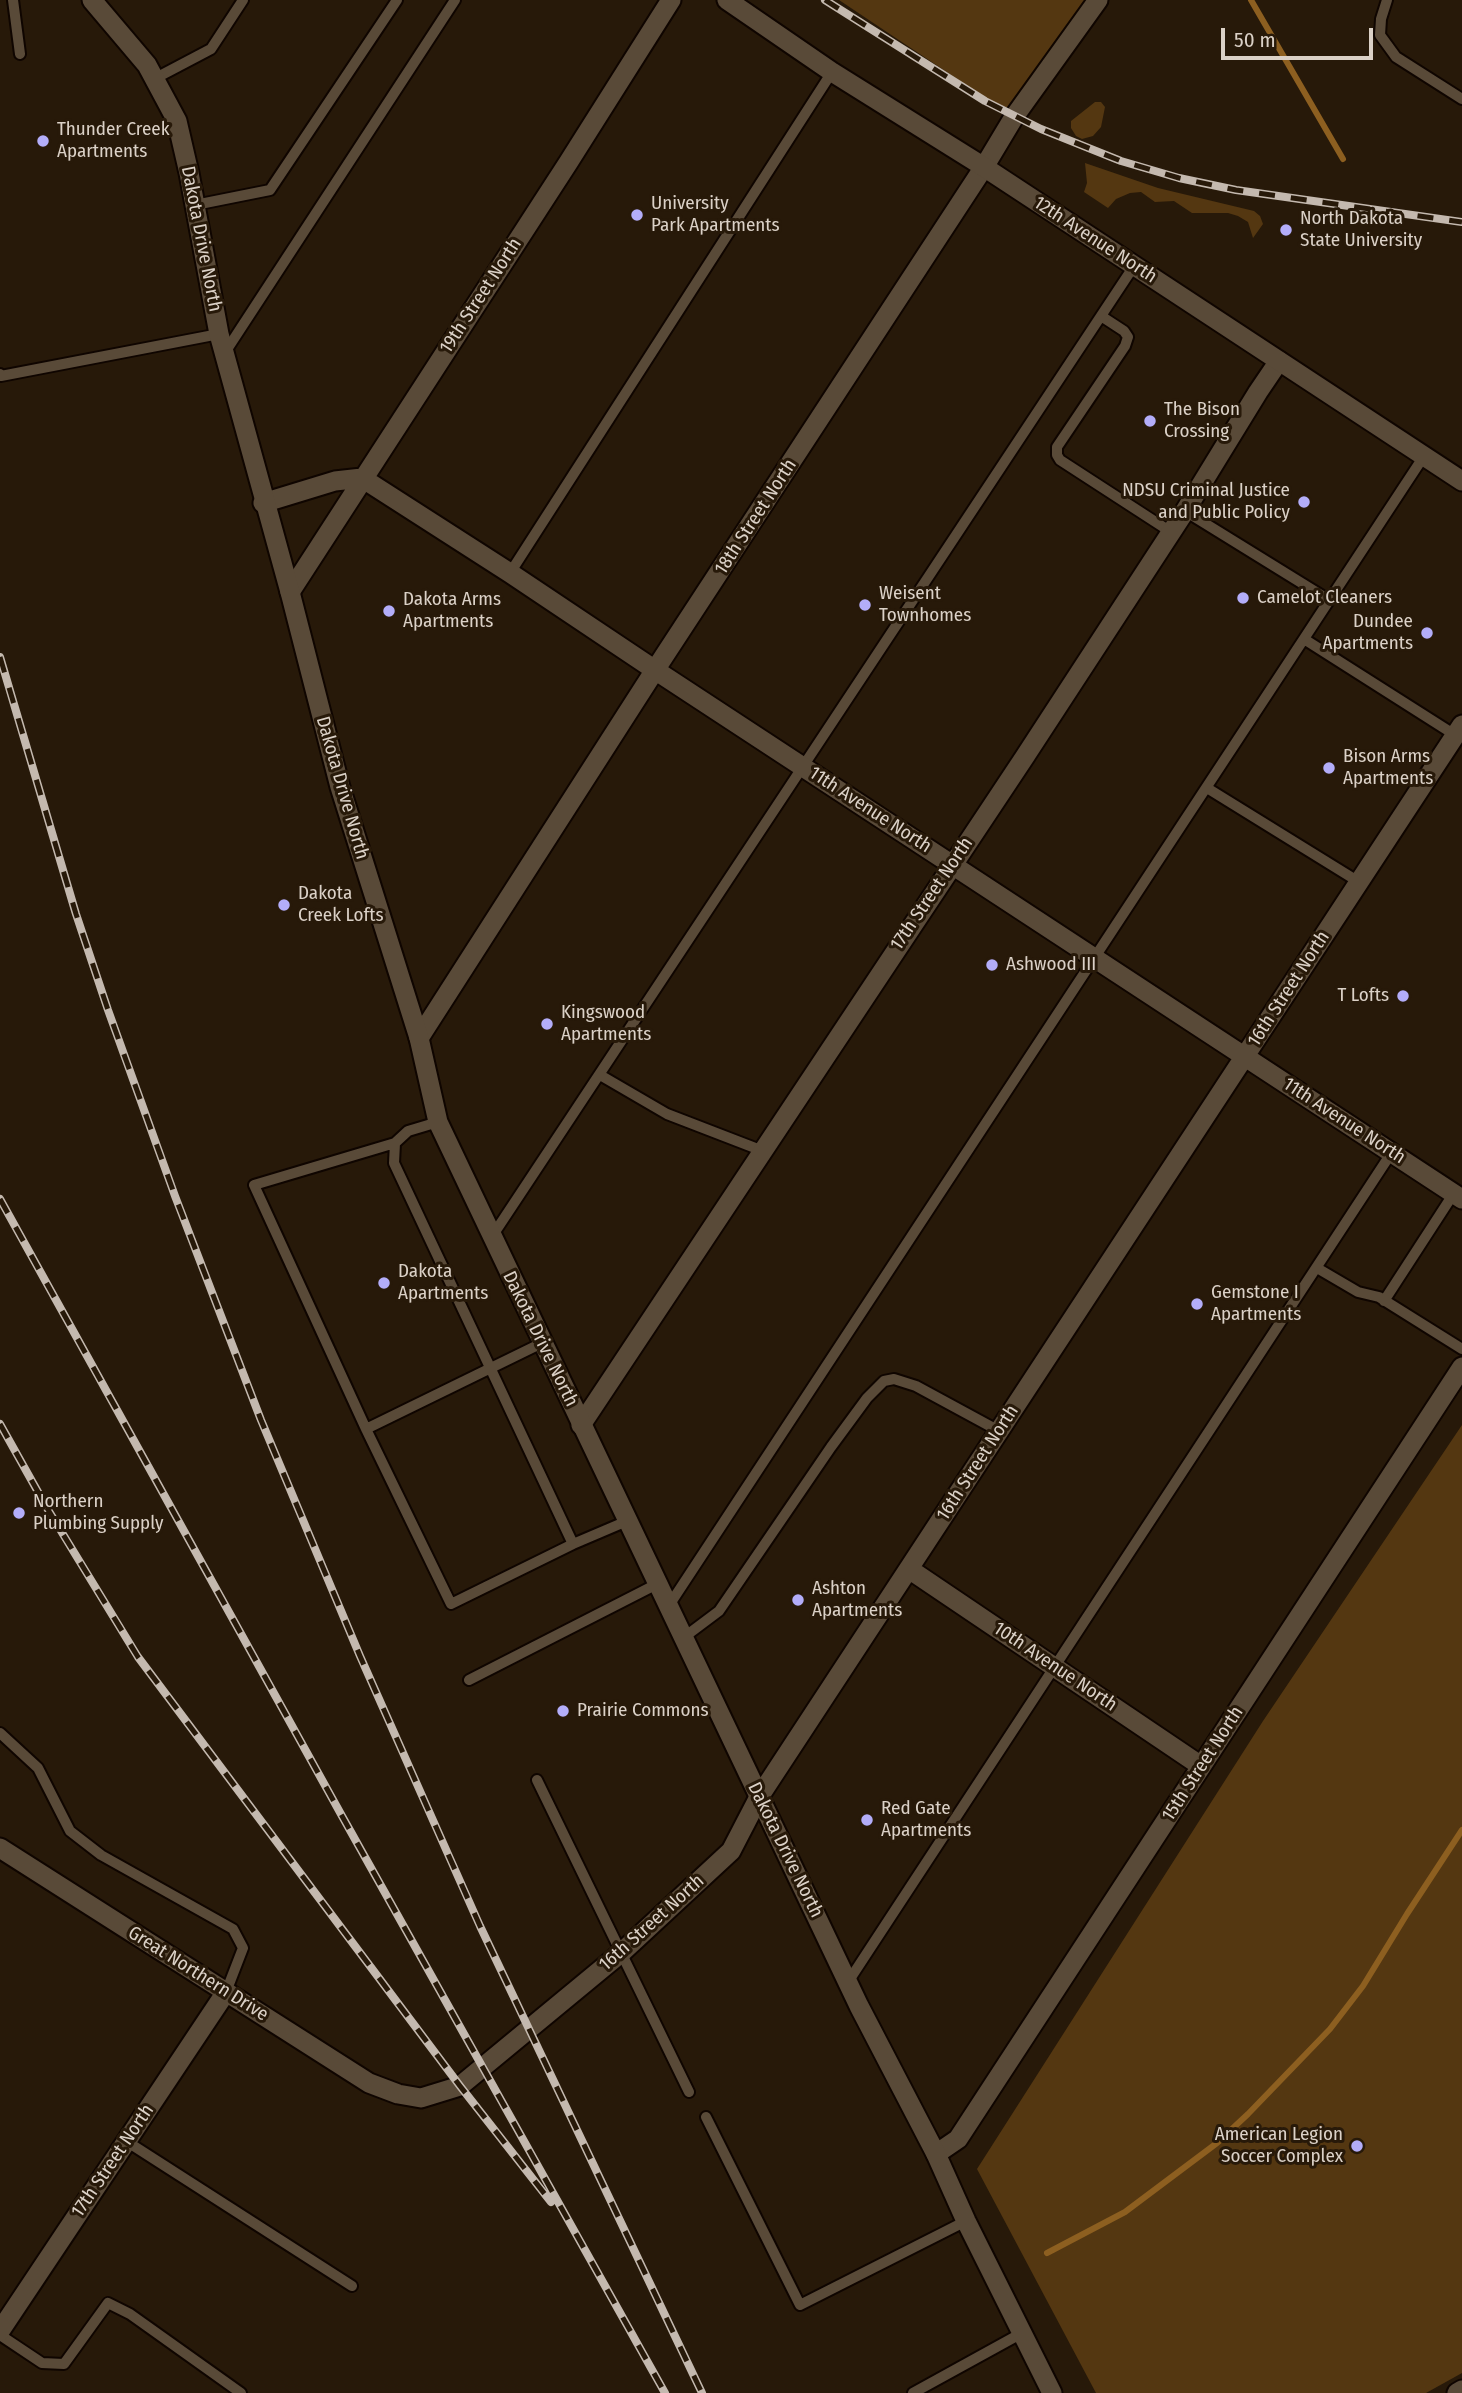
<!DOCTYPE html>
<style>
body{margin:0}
#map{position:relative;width:1462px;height:2393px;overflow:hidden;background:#271909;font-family:"Fira Sans Condensed",sans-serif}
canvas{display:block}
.scale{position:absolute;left:1221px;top:28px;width:152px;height:32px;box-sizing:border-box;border:4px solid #dbd1c7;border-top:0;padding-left:9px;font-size:21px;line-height:24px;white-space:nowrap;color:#dbd1c7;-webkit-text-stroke:5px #271909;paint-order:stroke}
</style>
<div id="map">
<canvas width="1462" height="2393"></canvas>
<div class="scale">50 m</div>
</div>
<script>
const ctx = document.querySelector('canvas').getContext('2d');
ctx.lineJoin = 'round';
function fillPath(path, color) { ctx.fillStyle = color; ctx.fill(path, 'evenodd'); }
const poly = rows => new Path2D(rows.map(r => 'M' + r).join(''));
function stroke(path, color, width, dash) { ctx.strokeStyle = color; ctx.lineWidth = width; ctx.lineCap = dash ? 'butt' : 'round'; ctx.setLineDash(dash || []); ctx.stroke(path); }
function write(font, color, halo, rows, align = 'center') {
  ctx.font = font + ' "Fira Sans Condensed",sans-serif'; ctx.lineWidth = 6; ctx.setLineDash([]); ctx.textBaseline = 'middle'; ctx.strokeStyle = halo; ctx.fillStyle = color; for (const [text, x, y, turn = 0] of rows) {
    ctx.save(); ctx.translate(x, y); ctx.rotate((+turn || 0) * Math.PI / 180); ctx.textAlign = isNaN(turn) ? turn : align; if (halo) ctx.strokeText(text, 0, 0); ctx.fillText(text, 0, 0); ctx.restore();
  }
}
const green = poly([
 [839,0,1098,0,1014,117],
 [1095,102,1101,102,1105,107,1101,127,1093,136,1082,139,1076,136,1071,128,1071,121],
 [1085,163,1158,188,1254,211,1260,216,1263,224,1253,238,1248,222,1238,216,1228,213,1192,213,1174,201,1155,202,1141,192,1130,193,1116,199,1108,208,1084,192,1087,183],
 [1462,1425,1462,2373,1426,2393,1096,2393,977,2169,1263,1721]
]);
const stream = poly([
 [1251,0,1343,159],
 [1047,2253,1125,2212,1217,2143,1248,2114,1330,2029,1363,1986,1407,1914,1462,1830]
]);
const service = poly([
 [13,0,20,54],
 [1387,0,1381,19,1380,35,1396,57,1462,99],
 [154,79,211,49,243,0],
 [195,205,270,190,397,0],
 [1101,316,1124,331,1128,337,1125,346,1057,447,1057,455,1060,460,1171,532],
 [224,354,455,0],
 [0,374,1,376,219,334],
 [1185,511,1329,600],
 [510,573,832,72],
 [1304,639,1455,735],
 [1207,788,1359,882],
 [600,1075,667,1114,763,1151],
 [438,1122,408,1131,395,1143,394,1163,573,1544,627,1521],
 [395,1143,254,1185,366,1429,451,1604,573,1544],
 [491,1238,1134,266],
 [1317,1268,1358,1292,1379,1297,1462,1349],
 [1384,1301,1454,1193],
 [366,1429,542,1343],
 [668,1607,1424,456],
 [683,1638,719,1611,831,1447,867,1398,884,1381,894,1379,916,1386,999,1431],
 [469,1680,657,1584],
 [0,1733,38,1768,70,1831,101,1855,233,1929,243,1948,226,1992],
 [537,1780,689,2092],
 [848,1982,1392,1152],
 [706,2117,800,2305,966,2221],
 [126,2141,352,2286],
 [0,2335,42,2363,64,2364,108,2303,130,2314,241,2393],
 [913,2393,1022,2333]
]);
const minor = poly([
 [263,503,335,481,362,478,510,573,655,670,1462,1199],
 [290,592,568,163,671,0],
 [419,1038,655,670,984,167],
 [581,1425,1024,758,1185,511,1258,392,1279,361],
 [909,1569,1201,1766],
 [0,1848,369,2083,398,2094,421,2098,460,2086,621,1953,731,1851,759,1797,1462,725],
 [936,2154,958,2139,1462,1367],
 [0,2331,226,1992],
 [1457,2393,1462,2390]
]);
const tertiary = poly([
 [92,0,147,65,177,121,189,173,219,334,290,592,340,787,419,1038,438,1122,859,2006,936,2154,966,2221,1052,2393],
 [984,167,1014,117,1098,0]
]);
const secondary = poly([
 [727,0,832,72,984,167,1462,481]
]);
const rail = poly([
 [825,0,985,101,1041,129,1121,161,1179,178,1236,190,1462,222],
 [0,657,76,914,108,1010,175,1196,261,1420,360,1656,480,1926,702,2393],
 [0,1199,342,1816,665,2393],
 [0,1424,47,1508,138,1657,460,2086,551,2202]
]);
const markers = [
 [43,141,7,"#b3adf9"],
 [637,215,7,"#b3adf9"],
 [1286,230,7,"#b3adf9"],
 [1150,421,7,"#b3adf9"],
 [1304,502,7,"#b3adf9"],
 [1243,598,7,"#b3adf9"],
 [865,605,7,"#b3adf9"],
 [389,611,7,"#b3adf9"],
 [1427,633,7,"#b3adf9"],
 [1329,768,7,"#b3adf9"],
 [284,905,7,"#b3adf9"],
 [992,965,7,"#b3adf9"],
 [1403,996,7,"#b3adf9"],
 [547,1024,7,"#b3adf9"],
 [384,1283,7,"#b3adf9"],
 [1197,1304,7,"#b3adf9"],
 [19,1513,7,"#b3adf9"],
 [798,1600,7,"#b3adf9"],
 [563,1711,7,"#b3adf9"],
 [867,1820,7,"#b3adf9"],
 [1357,2146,7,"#b3adf9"]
];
const poiNames = [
 ["Thunder Creek",57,130],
 ["Apartments",57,152],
 ["University",651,204],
 ["Park Apartments",651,226],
 ["North Dakota",1300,219],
 ["State University",1300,241],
 ["The Bison",1164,410],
 ["Crossing",1164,432],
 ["NDSU Criminal Justice",1290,491,"right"],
 ["and Public Policy",1290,513,"right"],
 ["Weisent",879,594],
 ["Townhomes",879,616],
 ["Camelot Cleaners",1257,598],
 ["Dakota Arms",403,600],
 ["Apartments",403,622],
 ["Dundee",1413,622,"right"],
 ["Apartments",1413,644,"right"],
 ["Bison Arms",1343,757],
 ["Apartments",1343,779],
 ["Dakota",298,894],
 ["Creek Lofts",298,916],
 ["Ashwood III",1006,965],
 ["T Lofts",1389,996,"right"],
 ["Kingswood",561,1013],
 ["Apartments",561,1035],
 ["Dakota",398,1272],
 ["Apartments",398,1294],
 ["Gemstone I",1211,1293],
 ["Apartments",1211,1315],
 ["Northern",33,1502],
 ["Plumbing Supply",33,1524],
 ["Ashton",812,1589],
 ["Apartments",812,1611],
 ["Prairie Commons",577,1711],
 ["Red Gate",881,1809],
 ["Apartments",881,1831],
 ["American Legion",1343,2135,"right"],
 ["Soccer Complex",1343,2157,"right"]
];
const streetNames = [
 ["Dakota Drive North",201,239,79],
 ["12th Avenue North",1095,240,33],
 ["19th Street North",481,296,-57],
 ["18th Street North",756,517,-57],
 ["Dakota Drive North",342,788,74],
 ["11th Avenue North",870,810,33],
 ["17th Street North",932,894,-56],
 ["16th Street North",1289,989,-57],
 ["11th Avenue North",1344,1121,33],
 ["Dakota Drive North",540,1339,64],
 ["16th Street North",978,1463,-57],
 ["10th Avenue North",1055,1667,34],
 ["15th Street North",1203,1764,-57],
 ["Dakota Drive North",785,1850,64],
 ["16th Street North",652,1923,-42],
 ["Great Northern Drive",198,1974,32],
 ["17th Street North",113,2161,-56]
];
fillPath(green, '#543711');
stroke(stream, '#8d5f20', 6);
stroke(service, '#0f0500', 14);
stroke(minor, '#0f0500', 23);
stroke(tertiary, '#0f0500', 23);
stroke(secondary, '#0f0500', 23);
stroke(service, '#594a38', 10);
stroke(minor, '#594a38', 19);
stroke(tertiary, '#594a38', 19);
stroke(secondary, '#594a38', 19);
stroke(rail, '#c4b9af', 8);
stroke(rail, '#271909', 5, [16]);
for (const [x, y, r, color] of markers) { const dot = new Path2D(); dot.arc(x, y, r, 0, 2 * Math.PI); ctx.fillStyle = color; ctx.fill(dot); stroke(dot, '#271909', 2.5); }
write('19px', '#dbd1c7', '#271909', poiNames, 'left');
write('19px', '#dbd1c7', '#271909', streetNames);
</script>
